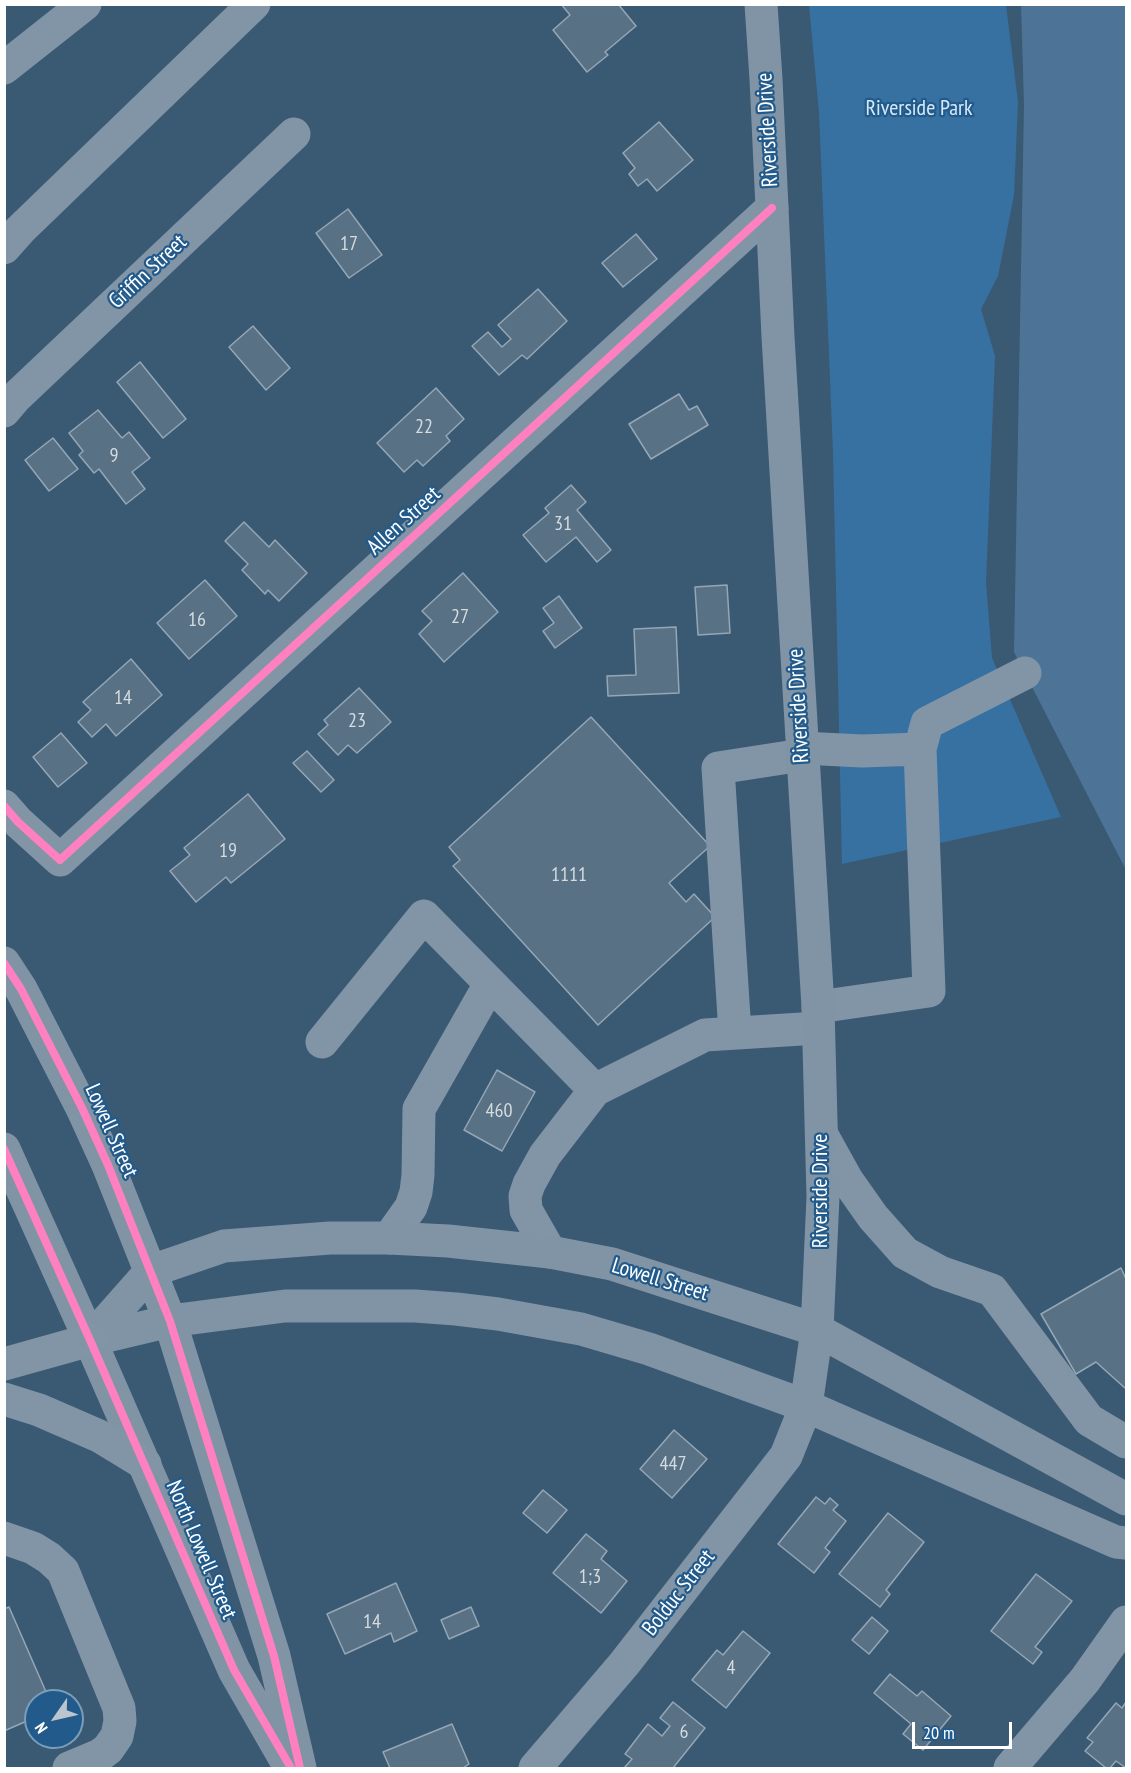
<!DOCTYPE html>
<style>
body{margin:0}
#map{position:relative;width:1131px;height:1773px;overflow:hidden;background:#3a5973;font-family:"PT Sans Narrow",sans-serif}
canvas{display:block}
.frame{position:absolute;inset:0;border:6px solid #fff;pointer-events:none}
.north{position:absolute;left:24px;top:1689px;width:60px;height:60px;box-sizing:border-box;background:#225b8b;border:2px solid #7a9db9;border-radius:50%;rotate:236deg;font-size:16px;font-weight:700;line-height:24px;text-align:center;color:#fff}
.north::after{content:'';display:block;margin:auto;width:21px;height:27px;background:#bac5ce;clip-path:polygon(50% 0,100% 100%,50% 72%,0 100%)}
.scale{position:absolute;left:912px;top:1722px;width:100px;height:27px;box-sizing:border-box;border:3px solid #fff;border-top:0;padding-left:8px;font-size:18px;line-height:21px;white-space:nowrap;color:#fff;-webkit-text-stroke:4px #225b8b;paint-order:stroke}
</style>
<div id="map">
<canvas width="1131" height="1773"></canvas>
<div class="frame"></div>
<div class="north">N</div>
<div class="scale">20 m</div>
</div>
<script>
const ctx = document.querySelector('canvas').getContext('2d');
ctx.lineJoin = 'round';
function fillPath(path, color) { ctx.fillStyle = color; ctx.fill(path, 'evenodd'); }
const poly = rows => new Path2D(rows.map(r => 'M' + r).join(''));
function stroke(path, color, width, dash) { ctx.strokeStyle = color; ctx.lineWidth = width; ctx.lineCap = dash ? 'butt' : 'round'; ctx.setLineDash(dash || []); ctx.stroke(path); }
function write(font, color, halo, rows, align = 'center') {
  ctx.font = font + ' "PT Sans Narrow",sans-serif'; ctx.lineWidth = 4.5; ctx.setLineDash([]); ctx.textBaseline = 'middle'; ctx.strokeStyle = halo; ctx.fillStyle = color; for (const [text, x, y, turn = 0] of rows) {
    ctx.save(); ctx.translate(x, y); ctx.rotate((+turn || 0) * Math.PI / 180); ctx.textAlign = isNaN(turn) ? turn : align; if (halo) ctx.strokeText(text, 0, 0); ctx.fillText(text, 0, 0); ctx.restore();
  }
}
const green = poly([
 [809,5,1006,5,1018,102,1014,195,998,276,981,309,995,356,986,583,992,658,1061,817,842,864,833,452,819,112]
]);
const water = poly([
 [1021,5,1126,5,1126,870,1014,652,1024,105]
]);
const building = poly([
 [561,4,618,4,636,26,605,52,608,55,587,72,553,30,570,15,561,4],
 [659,122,693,160,657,191,647,179,638,186,629,174,635,168,623,153,659,122],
 [348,209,382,255,349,278,316,233,348,209],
 [636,234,657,259,623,287,602,263,636,234],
 [538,289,567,321,527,359,522,355,499,375,472,346,488,332,502,347,511,339,498,325,538,289],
 [253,326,290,368,266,390,229,347,253,326],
 [140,362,186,419,163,438,117,382,140,362],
 [436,388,464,419,446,436,450,441,423,466,417,460,404,472,377,443,436,388],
 [679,394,689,410,697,406,708,425,651,459,629,424,679,394],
 [98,410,122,438,129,432,150,458,132,472,145,489,126,504,99,469,94,473,79,455,83,451,69,433,98,410],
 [53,438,78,469,49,491,25,460,53,438],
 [571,485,586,502,577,510,611,550,597,562,576,537,546,562,523,535,549,513,545,508,571,485],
 [244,522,269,547,275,540,307,573,279,601,268,590,265,594,242,570,248,564,225,541,244,522],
 [463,573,498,612,444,662,419,634,432,621,422,611,463,573],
 [205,580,237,616,189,659,157,623,205,580],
 [727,585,730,633,698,635,695,587,727,585],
 [559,596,582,628,555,648,543,631,554,623,543,608,559,596],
 [676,627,679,693,608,696,607,676,636,675,634,629,676,627],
 [131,659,162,695,116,736,106,724,92,737,78,722,91,710,83,702,131,659],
 [359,688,391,722,357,753,348,745,338,755,318,734,328,725,324,720,359,688],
 [591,717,710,846,669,883,686,902,694,894,715,917,598,1025,453,866,460,860,449,847,591,717],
 [61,733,87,763,58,787,33,757,61,733],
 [307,751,334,780,321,792,293,763,307,751],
 [248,794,285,839,231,883,226,877,196,902,170,871,190,855,184,848,248,794],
 [497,1070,535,1092,502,1151,464,1130,497,1070],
 [1121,1268,1126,1279,1126,1389,1096,1362,1076,1374,1041,1314,1121,1268],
 [674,1430,707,1459,672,1498,640,1469,674,1430],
 [543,1490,567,1510,547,1533,523,1513,543,1490],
 [816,1497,825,1504,830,1498,838,1505,833,1510,846,1521,825,1548,830,1552,814,1573,778,1544,816,1497],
 [888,1513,924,1542,886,1590,890,1594,880,1607,839,1574,888,1513],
 [586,1534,607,1551,601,1559,627,1581,601,1613,553,1573,586,1534],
 [1036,1574,1072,1601,1035,1647,1042,1652,1033,1664,991,1631,1036,1574],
 [396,1583,417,1631,394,1642,391,1633,345,1654,327,1614,396,1583],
 [9,1607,50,1701,36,1701,36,1717,4,1731,4,1609,9,1607],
 [471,1607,479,1626,449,1639,441,1620,471,1607],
 [872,1617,888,1631,869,1654,852,1640,872,1617],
 [743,1631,770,1653,726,1708,692,1680,717,1650,723,1655,743,1631],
 [890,1674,917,1696,922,1691,951,1716,923,1750,903,1734,911,1724,874,1693,890,1674],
 [673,1702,705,1728,673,1768,624,1768,632,1759,625,1754,648,1724,662,1736,670,1726,660,1718,673,1702],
 [1126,1702,1126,1768,1116,1761,1110,1768,1106,1768,1085,1751,1093,1742,1087,1738,1116,1703,1122,1708,1126,1702],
 [452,1724,469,1764,463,1768,390,1768,383,1752,452,1724]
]);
const minor = poly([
 [4,411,15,398,294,134],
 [802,748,862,751,920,749],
 [4,806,18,822,60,860,772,208],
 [818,1007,929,991,920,749,927,723,1025,673],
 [735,1033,718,768,802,755],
 [322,1042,424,916,595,1090],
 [822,1135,847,1180,873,1217,905,1253,940,1272,992,1290,1089,1420,1126,1442],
 [389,1238,411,1207,416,1192,418,1175,419,1109,490,984],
 [550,1252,526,1210,525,1196,529,1184,545,1155,595,1090,705,1035,818,1028],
 [4,1538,33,1548,49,1558,63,1571,119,1708,120,1721,117,1736,108,1749,100,1755,69,1768],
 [535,1768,624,1664,786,1456,806,1406],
 [1010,1768,1085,1680,1126,1622]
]);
const major = poly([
 [761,4,766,79,778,337,818,1007,823,1197,817,1330,806,1406],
 [4,963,21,989,82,1108,108,1165,170,1321,274,1656,300,1768],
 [4,1149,90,1340,234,1670,288,1764],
 [90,1340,151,1271,224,1246,330,1238,389,1238,448,1241,550,1252,612,1264,817,1330,1126,1499],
 [90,1340,170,1321,285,1306,415,1306,456,1309,498,1314,581,1329,649,1349,806,1406,1116,1542,1126,1543]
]);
const highway = poly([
 [4,68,85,4],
 [4,248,20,230,254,4],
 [4,1364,90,1340],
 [4,1399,39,1410,99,1436,145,1464]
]);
const cycleway = poly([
 [4,806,18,822,60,860,772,208],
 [4,963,21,989,82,1108,108,1165,170,1321,274,1656,300,1768],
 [4,1149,90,1340,234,1670,291,1768]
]);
const numberNames = [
 ["17",349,244],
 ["22",424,427],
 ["9",114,456],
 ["31",563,524],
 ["27",460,617],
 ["16",197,620],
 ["14",123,698],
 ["23",357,721],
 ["19",228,851],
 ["1111",569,875],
 ["460",499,1111],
 ["447",673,1464],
 ["1;3",590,1577],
 ["14",372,1622],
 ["4",731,1668],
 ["6",684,1732]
];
const parkNames = [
 ["Riverside Park",919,109]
];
const streetNames = [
 ["Riverside Drive",768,130,-93],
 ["Griffin Street",148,272,-43],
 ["Allen Street",404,521,-42],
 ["Riverside Drive",799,706,-93],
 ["Lowell Street",111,1131,66],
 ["Riverside Drive",821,1191,-90],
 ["Lowell Street",660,1280,17],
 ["North Lowell Street",201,1550,67],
 ["Bolduc Street",679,1593,-52]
];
fillPath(green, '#3771a2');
fillPath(water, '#4d7496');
fillPath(building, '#587185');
stroke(building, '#95a7b6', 1.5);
stroke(minor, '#8195a7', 33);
stroke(major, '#8094a6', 33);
stroke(highway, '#8195a6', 33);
stroke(cycleway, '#ff80c0', 8);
write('20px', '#d5dce0', null, numberNames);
write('22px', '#d4e8f8', '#225b8b', parkNames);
write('22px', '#fff', '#225b8b', streetNames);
</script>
